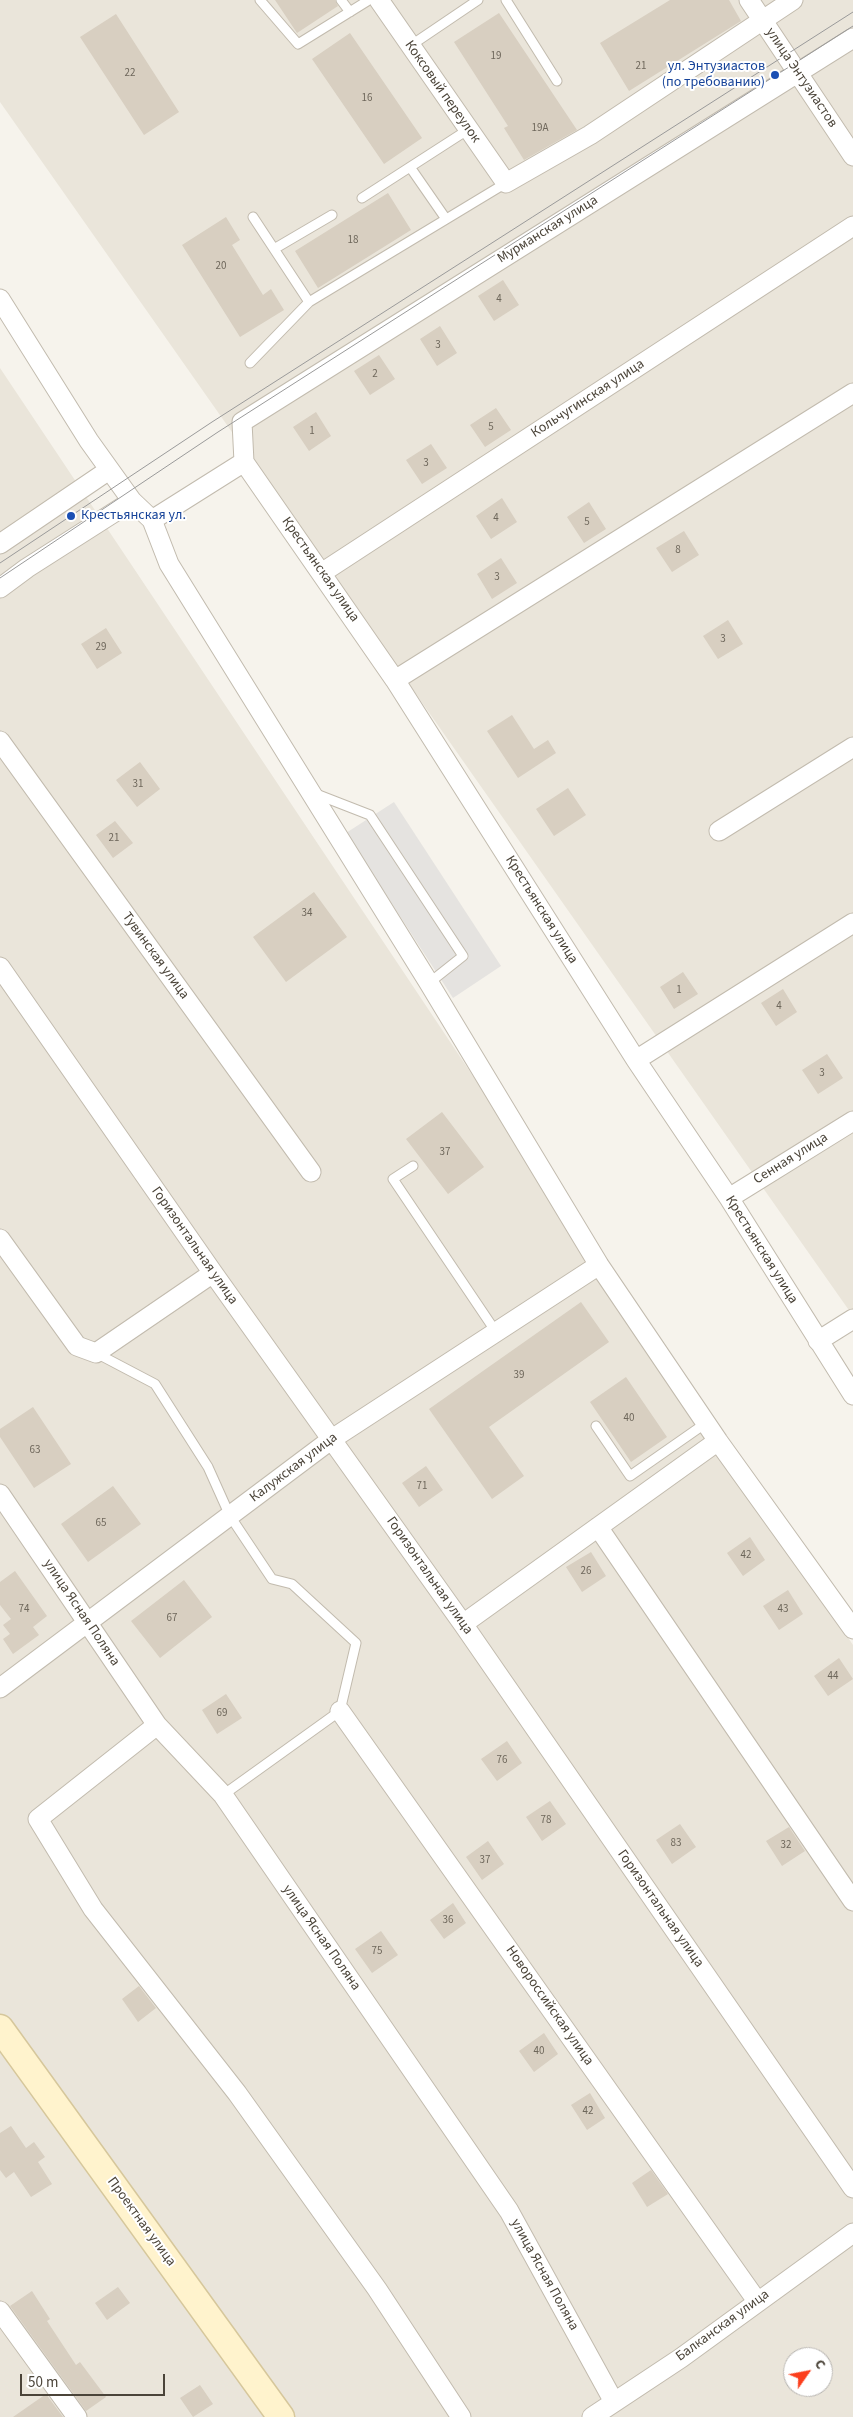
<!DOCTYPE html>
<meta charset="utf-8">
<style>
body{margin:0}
#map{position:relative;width:853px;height:2417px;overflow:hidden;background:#f6f3ec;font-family:"Source Sans 3",sans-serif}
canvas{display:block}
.north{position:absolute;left:783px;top:2347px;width:50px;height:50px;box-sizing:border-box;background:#fff;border:1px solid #b7b4b0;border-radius:50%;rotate:57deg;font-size:14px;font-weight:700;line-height:20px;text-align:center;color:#4b4439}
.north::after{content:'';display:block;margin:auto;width:18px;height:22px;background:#fc3f1d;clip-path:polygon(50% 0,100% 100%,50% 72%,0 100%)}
.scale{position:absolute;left:20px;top:2374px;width:145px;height:22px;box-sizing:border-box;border:2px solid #4b4439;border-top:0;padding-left:6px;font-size:15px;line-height:18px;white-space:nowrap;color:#4b4439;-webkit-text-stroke:4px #fff;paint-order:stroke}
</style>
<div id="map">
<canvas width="853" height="2417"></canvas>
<div class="north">С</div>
<div class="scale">50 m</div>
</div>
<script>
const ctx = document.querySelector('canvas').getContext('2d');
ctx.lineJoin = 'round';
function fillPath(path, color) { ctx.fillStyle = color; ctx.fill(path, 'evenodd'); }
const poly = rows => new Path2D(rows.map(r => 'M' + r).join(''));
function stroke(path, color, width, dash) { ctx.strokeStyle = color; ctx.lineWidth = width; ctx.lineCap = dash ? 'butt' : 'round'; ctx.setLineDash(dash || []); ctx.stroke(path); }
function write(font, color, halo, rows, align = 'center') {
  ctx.font = font + ' "Source Sans 3",sans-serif'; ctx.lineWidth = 4; ctx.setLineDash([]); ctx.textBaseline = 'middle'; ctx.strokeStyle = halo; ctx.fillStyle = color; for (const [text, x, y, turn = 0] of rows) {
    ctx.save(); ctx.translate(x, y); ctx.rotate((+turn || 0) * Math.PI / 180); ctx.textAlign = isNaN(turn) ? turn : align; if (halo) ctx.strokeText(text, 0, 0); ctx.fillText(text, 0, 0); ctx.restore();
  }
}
const residential = poly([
 [0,0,853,0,853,1316,0,102],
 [0,368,853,1645,853,2417,0,2417],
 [793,2357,823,2357,823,2387,793,2387]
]);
const parking = poly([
 [394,802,501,966,453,998,346,833]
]);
const building = poly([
 [275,0,335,0,338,6,297,33],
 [670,0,729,0,741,21,629,91,600,43],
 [499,13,577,130,524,160,504,128,508,126,454,42],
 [116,14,179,112,144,135,80,37],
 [350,33,422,138,384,164,312,59],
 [388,193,411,230,318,288,295,251],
 [226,217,240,240,232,245,263,295,271,289,284,310,240,337,182,245],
 [503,280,519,305,494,321,478,296],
 [440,326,457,353,437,366,420,339],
 [379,355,395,379,370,395,354,371],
 [496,408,511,430,485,447,470,425],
 [316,412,331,436,309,451,293,427],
 [431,444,447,468,422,484,406,460],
 [502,498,517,522,491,539,476,516],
 [589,502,606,529,584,543,567,517],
 [684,531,699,555,672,572,656,548],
 [501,558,517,583,492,599,477,574],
 [728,620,743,644,718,659,703,636],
 [106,628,122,653,97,669,81,644],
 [512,715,534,749,548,740,556,753,518,778,487,731],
 [140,762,160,789,137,807,116,780],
 [568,788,586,815,554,836,536,809],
 [115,821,133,843,113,858,96,835],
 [314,892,347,937,286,982,253,937],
 [683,972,698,994,674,1009,660,987],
 [783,989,797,1012,776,1026,761,1003],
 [827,1054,843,1078,818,1094,802,1070],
 [442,1112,484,1167,448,1194,406,1139],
 [581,1302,609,1342,489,1427,524,1476,492,1499,429,1409],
 [626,1377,667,1437,631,1462,590,1402],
 [33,1407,71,1464,34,1488,0,1437,0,1429],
 [426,1466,443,1490,419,1507,402,1483],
 [113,1486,141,1524,88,1562,61,1524],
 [750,1537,765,1560,743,1576,727,1553],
 [591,1552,606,1576,582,1592,566,1567],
 [15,1571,47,1616,33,1627,39,1635,13,1654,3,1639,10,1634,3,1625,11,1619,0,1605,0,1582],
 [184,1580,212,1617,160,1658,131,1621],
 [788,1590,803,1614,779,1630,763,1606],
 [839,1658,853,1679,828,1696,814,1676],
 [226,1694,242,1718,217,1734,202,1710],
 [507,1741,522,1763,497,1781,481,1759],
 [550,1801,566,1824,542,1841,526,1817],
 [680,1824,696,1847,672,1864,656,1840],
 [789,1827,805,1851,782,1866,766,1841],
 [488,1841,504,1864,482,1880,466,1857],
 [453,1903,466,1923,444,1939,430,1920],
 [381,1931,398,1955,372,1973,355,1949],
 [139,1986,156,2008,138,2022,122,1999],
 [544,2033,558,2054,534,2072,519,2051],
 [590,2093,605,2118,587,2130,571,2105],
 [11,2126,26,2148,34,2142,45,2157,38,2162,52,2184,31,2197,14,2172,6,2178,0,2170,0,2133],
 [651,2170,668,2194,647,2207,632,2183],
 [118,2287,130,2303,107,2320,95,2303],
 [32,2291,50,2319,47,2321,76,2365,80,2362,106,2397,86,2411,10,2306],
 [200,2385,213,2404,193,2417,180,2398],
 [46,2394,63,2417,13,2417]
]);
const lane = poly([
 [260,0,298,44,369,0],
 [341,0,350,12],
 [506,0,557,81],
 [410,46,478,0],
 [410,167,446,219],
 [362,198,469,129],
 [253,217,309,302],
 [274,249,332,215],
 [250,363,309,302,506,183],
 [316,794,370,815,463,956,429,983],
 [413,1166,393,1179,496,1332],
 [96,1353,155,1384,208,1467,230,1516,272,1579,292,1584,356,1643,340,1711,223,1795],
 [596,1426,630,1476,706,1423]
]);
const street = poly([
 [379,0,506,183,590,135,793,0],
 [749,0,853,156],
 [853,38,242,422,244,462,395,680,636,1060,729,1198,853,1395],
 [0,299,89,441,132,501,152,520,169,564,429,983,599,1265,718,1441,853,1629],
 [152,520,244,462],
 [0,544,109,470],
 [323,572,853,226],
 [0,588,27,568,132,501],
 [395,680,853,393],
 [0,741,311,1172],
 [719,831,853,747],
 [0,967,213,1273,463,1624,853,2188],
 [636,1060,853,923],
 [729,1198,853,1121],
 [0,1239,77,1346,96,1353,213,1273],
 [818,1341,853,1319],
 [0,1494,157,1725,223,1795,509,2211,614,2402],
 [598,1527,853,1901],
 [463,1624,718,1441],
 [0,1688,332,1439,599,1265],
 [340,1711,757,2301],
 [157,1725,38,1819,93,1909,237,2093,377,2289,461,2417],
 [0,2311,77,2417],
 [592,2417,681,2358,853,2233]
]);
const secondary = poly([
 [0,2028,281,2417]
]);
const tram = poly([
 [0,563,212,422,853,12],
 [0,578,218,432,853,26]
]);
const markers = [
 [775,75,5,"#1a4fb4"],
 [71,516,5,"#1a4fb4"]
];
const numberNames = [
 ["19",496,57],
 ["21",641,67],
 ["22",130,74],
 ["16",367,99],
 ["19А",540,129],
 ["18",353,241],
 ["20",221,267],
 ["4",499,300],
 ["3",438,346],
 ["2",375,375],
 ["5",491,428],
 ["1",312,432],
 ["3",426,464],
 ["4",496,519],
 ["5",587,523],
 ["8",678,551],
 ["3",497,578],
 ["3",723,640],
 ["29",101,648],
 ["31",138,785],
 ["21",114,839],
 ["34",307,914],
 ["1",679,991],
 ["4",779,1007],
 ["3",822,1074],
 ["37",445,1153],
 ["39",519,1376],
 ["40",629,1419],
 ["63",35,1451],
 ["71",422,1487],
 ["65",101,1524],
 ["42",746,1556],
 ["26",586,1572],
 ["74",24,1610],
 ["43",783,1610],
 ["67",172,1619],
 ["44",833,1677],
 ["69",222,1714],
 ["76",502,1761],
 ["78",546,1821],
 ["83",676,1844],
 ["32",786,1846],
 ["37",485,1861],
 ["36",448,1921],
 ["75",377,1952],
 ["40",539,2052],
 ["42",588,2112]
];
const transitNames = [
 ["ул. Энтузиастов",765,67],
 ["(по требованию)",765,83],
 ["Крестьянская ул.",81,516,"left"]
];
const streetNames = [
 ["улица Энтузиастов",801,78,56],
 ["Коксовый переулок",442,92,55],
 ["Мурманская улица",548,230,-32],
 ["Кольчугинская улица",588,399,-33],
 ["Крестьянская улица",320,570,55],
 ["Крестьянская улица",541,910,58],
 ["Тувинская улица",155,956,54],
 ["Сенная улица",791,1159,-32],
 ["Горизонтальная улица",194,1246,55],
 ["Крестьянская улица",761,1250,58],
 ["Калужская улица",294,1468,-37],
 ["Горизонтальная улица",429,1576,55],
 ["улица Ясная Поляна",81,1613,56],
 ["Горизонтальная улица",660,1909,55],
 ["улица Ясная Поляна",321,1938,55],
 ["Новороссийская улица",549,2006,55],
 ["Проектная улица",141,2222,54],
 ["улица Ясная Поляна",544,2275,61],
 ["Балканская улица",723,2326,-36]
];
fillPath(residential, '#eae5da');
fillPath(parking, '#e5e3e0');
fillPath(building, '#d8cfc1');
stroke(lane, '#c2bbae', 11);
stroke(street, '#c2bbae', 21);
stroke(secondary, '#d6c79b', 29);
stroke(lane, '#fff', 9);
stroke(street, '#fff', 19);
stroke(secondary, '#fff3cd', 26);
stroke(tram, '#9a9a9a', 1);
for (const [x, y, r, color] of markers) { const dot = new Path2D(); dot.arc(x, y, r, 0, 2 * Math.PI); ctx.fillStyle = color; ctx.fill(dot); stroke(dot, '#fff', 2); }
write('11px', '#6e675b', null, numberNames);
write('14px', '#164399', '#fff', transitNames, 'right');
write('14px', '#4b4439', '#fff', streetNames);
</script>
